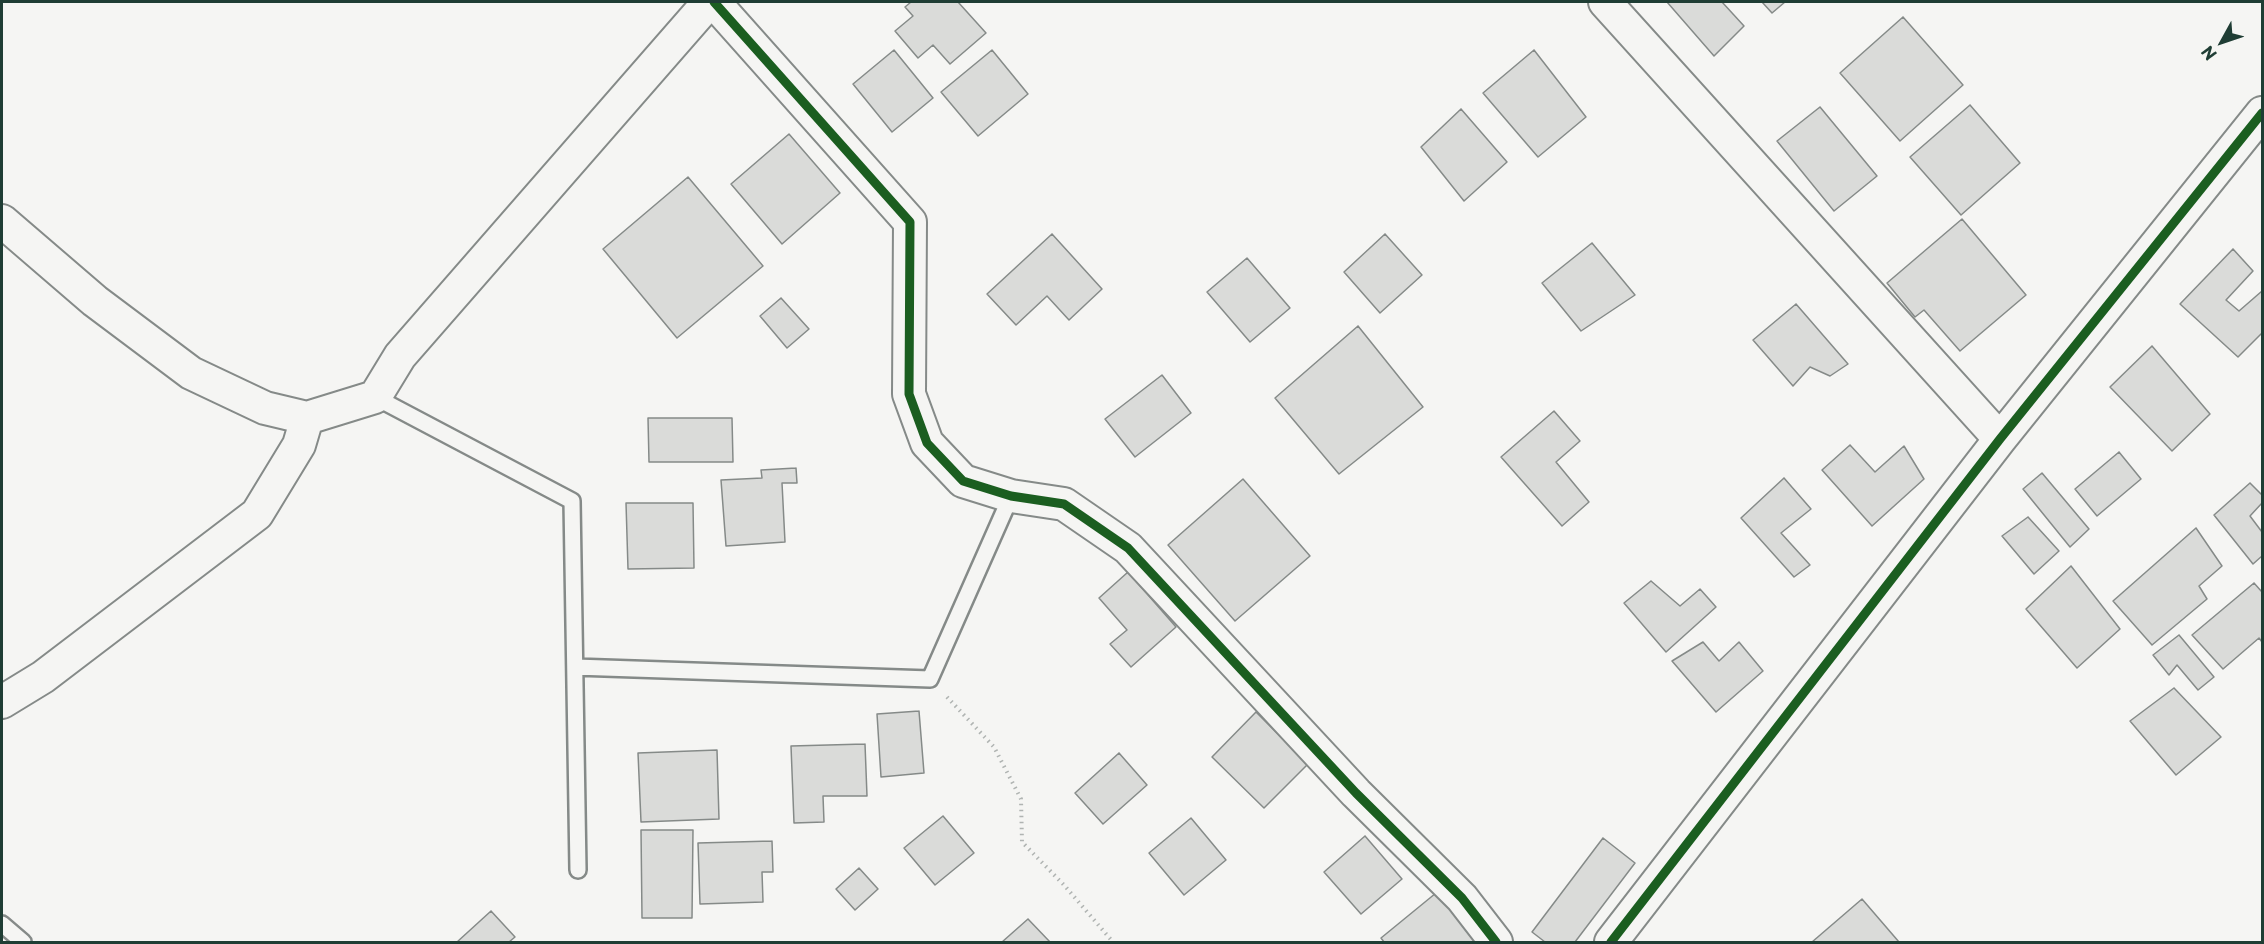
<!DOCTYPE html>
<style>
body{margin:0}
#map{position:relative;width:2264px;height:944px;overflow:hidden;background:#f5f5f3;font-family:"Playpen Sans",sans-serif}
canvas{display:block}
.frame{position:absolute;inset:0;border:3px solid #1f3d34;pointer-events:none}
.north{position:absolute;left:2192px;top:12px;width:60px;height:60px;-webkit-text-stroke:4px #f6f6f2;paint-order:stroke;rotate:230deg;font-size:16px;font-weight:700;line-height:24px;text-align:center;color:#1f3d34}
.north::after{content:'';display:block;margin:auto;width:21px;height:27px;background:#1f3d34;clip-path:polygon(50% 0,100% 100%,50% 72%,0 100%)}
</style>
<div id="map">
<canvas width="2264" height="944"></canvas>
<div class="frame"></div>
<div class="north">N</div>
</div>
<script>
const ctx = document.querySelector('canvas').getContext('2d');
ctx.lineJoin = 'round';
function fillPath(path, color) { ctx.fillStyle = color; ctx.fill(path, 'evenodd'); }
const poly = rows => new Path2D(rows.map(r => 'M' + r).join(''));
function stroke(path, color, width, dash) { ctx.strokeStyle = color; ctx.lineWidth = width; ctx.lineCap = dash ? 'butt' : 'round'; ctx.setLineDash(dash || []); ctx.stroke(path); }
const building = poly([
 [911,2,958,2,986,33,950,64,933,45,918,58,895,31,913,16,905,7,911,2],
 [1667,2,1722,2,1744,26,1714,56,1667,2],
 [1762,2,1785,2,1772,13,1762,2],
 [1903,17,1963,85,1900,141,1840,73,1903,17],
 [894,50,933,98,892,132,853,84,894,50],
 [992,50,1028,94,978,136,941,92,992,50],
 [1534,50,1586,117,1538,157,1483,93,1534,50],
 [1970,105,2020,163,1961,215,1910,157,1970,105],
 [1820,107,1877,176,1834,211,1777,141,1820,107],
 [1461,109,1507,162,1464,201,1421,147,1461,109],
 [789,134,840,193,782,244,731,184,789,134],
 [688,177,763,266,677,338,603,249,688,177],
 [1962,219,2026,295,1960,351,1924,310,1915,317,1887,283,1962,219],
 [1052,234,1102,289,1069,320,1047,296,1016,325,987,294,1052,234],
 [1385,234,1422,275,1380,313,1344,272,1385,234],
 [1592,243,1635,295,1581,331,1542,283,1592,243],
 [2233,249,2253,271,2226,300,2239,311,2262,291,2262,333,2238,357,2180,304,2233,249],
 [1247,258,1290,308,1250,342,1207,292,1247,258],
 [781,298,809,329,787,348,760,316,781,298],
 [1796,304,1848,364,1830,376,1810,367,1793,386,1753,340,1796,304],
 [1358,326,1423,407,1339,474,1275,398,1358,326],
 [2152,346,2210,414,2172,451,2110,387,2152,346],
 [1162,375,1191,413,1135,457,1105,419,1162,375],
 [1554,411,1580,441,1556,462,1589,502,1562,526,1501,457,1554,411],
 [648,418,732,418,733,462,649,462,648,418],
 [1850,445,1875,472,1904,446,1924,479,1872,526,1822,470,1850,445],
 [2119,452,2141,479,2097,516,2075,489,2119,452],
 [796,468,797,483,782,483,785,542,726,546,721,480,762,478,761,470,796,468],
 [2042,473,2089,529,2070,547,2023,489,2042,473],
 [1784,478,1811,509,1781,533,1810,565,1794,577,1741,518,1784,478],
 [1243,479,1310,556,1235,621,1168,545,1243,479],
 [2250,483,2262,495,2262,503,2250,516,2262,532,2262,556,2253,564,2214,515,2250,483],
 [626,503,693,503,694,568,628,569,626,503],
 [2028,517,2059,551,2034,574,2002,536,2028,517],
 [2196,528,2222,566,2199,586,2207,599,2152,645,2113,601,2196,528],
 [2071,566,2120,629,2077,668,2026,609,2071,566],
 [1128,572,1176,627,1131,667,1110,644,1127,630,1099,598,1128,572],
 [1651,581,1680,606,1700,589,1716,607,1666,652,1624,603,1651,581],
 [2254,583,2262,592,2262,642,2259,638,2223,669,2192,635,2254,583],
 [2179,635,2214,677,2198,690,2177,665,2169,675,2153,655,2179,635],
 [1703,642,1719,661,1739,642,1763,671,1716,712,1672,661,1703,642],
 [2174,688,2221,737,2176,775,2130,721,2174,688],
 [919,711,924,773,881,777,877,714,919,711],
 [1256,712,1308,764,1264,808,1212,757,1256,712],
 [865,744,867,796,823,796,824,822,794,823,791,746,865,744],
 [717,750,719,819,641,822,638,753,717,750],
 [1119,753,1147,785,1103,824,1075,793,1119,753],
 [943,816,974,853,935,885,904,848,943,816],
 [1191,818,1226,860,1184,895,1149,853,1191,818],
 [641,830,693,830,692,918,642,918,641,830],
 [1365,836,1402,879,1361,914,1324,872,1365,836],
 [1603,838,1635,863,1575,942,1545,942,1532,932,1603,838],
 [772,841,773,872,762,872,763,902,700,904,698,843,772,841],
 [859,868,878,889,855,910,836,889,859,868],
 [1436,893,1478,942,1384,942,1381,938,1436,893],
 [1862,899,1899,942,1812,942,1862,899],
 [491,911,515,937,509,942,457,942,491,911],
 [1028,919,1050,942,1002,942,1028,919]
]);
const path = poly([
 [947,697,994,747,1021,799,1022,842,1064,885,1113,942]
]);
const service = poly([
 [375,397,572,501,578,870],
 [575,667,930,679,1011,496],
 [2,924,23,942]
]);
const minor = poly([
 [714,2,910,222,909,394,927,443,963,481,1011,496,1064,504,1128,548,1356,793,1462,898,1496,942],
 [1605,2,2000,439],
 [2,221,95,301,191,373,265,408,307,418,375,397,400,356,709,2],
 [2,702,43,677,257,514,299,445,307,418],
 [1611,942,2000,439,2262,113]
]);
const cycleway = poly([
 [714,2,910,222,909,394,927,443,963,481,1011,496,1064,504,1128,548,1356,793,1462,898,1496,942],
 [1611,942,2000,439,2262,113]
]);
fillPath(building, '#dadbd9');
stroke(building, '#858a88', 1.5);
stroke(service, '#858a88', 20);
stroke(minor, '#858a88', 36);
stroke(path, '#b0b4b2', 4, [1.5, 4.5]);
stroke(service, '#f5f5f3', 15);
stroke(minor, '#f5f5f3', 32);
stroke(cycleway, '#1b5e20', 9);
</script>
